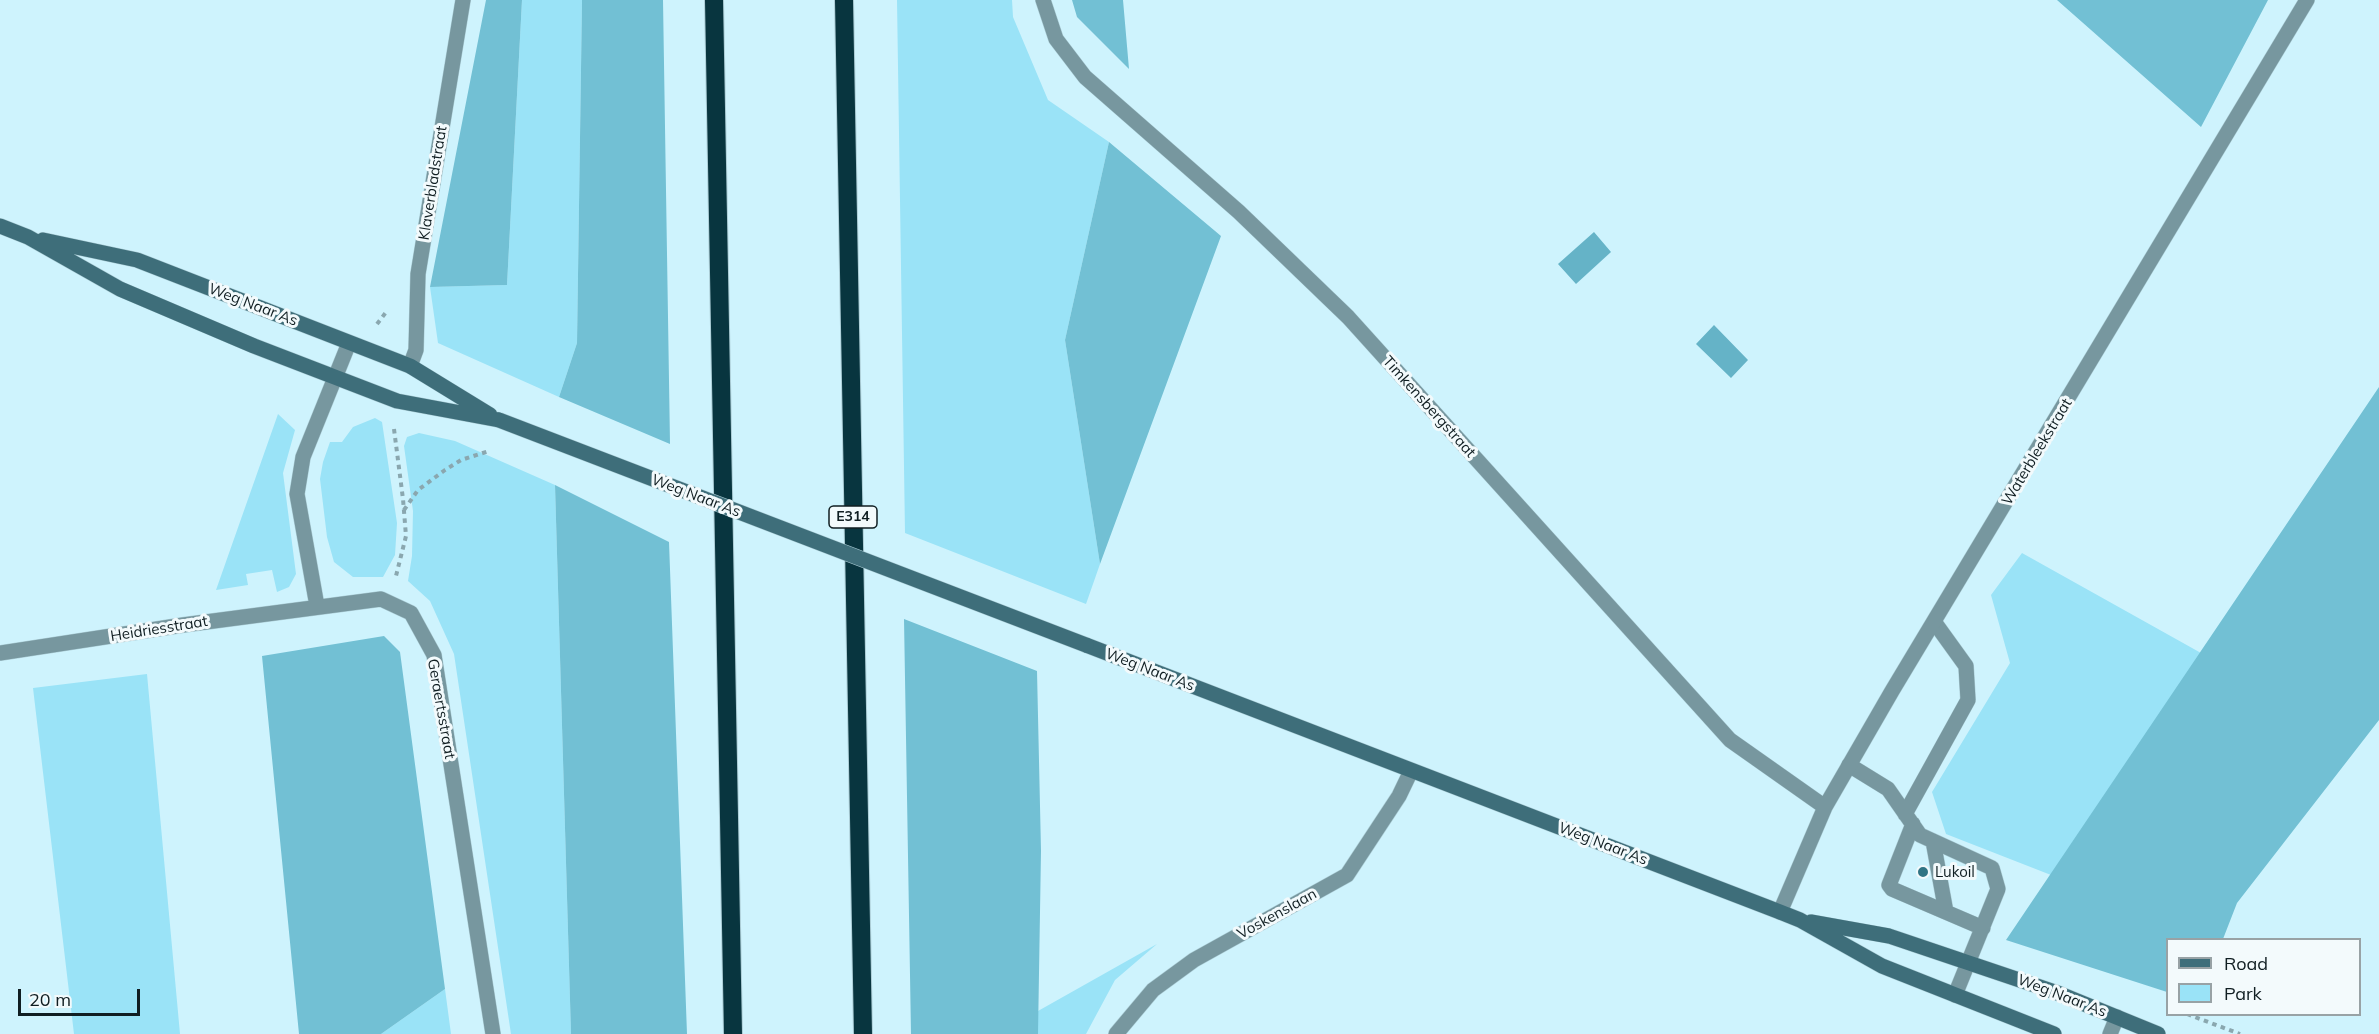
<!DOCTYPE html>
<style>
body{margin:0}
#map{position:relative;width:2379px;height:1034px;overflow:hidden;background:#cef3fd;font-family:Mulish,sans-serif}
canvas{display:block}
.legend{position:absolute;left:2166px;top:938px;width:195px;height:78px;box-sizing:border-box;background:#f3fafc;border:2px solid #98a2a5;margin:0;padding:8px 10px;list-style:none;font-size:18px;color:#101e22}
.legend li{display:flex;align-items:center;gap:12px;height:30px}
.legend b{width:30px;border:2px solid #98a2a5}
.scale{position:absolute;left:18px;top:989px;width:122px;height:27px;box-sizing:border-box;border:3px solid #101e22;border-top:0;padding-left:8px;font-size:18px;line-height:21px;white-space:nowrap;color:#101e22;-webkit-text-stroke:4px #f3fafc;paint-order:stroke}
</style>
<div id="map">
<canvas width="2379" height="1034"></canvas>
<ul class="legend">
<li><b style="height:8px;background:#3e6e7a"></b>Road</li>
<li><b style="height:16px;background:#9ae3f7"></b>Park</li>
</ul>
<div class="scale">20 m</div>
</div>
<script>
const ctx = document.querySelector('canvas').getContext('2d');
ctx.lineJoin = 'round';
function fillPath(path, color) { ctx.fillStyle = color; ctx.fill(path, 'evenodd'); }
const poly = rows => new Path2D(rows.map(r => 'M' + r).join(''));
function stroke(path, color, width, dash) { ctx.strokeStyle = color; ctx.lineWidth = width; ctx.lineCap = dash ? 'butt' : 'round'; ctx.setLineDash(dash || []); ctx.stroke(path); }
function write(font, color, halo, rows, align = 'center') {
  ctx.font = font + ' Mulish,sans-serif'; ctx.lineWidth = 6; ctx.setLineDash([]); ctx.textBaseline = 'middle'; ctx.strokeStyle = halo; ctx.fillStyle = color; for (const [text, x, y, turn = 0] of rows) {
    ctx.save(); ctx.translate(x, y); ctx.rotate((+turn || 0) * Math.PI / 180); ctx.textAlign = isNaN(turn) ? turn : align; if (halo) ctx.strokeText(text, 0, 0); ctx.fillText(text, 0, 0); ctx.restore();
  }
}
const green = poly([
 [522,0,582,0,577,343,559,397,438,343,430,287,507,285],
 [897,0,1012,0,1013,17,1048,100,1109,142,1065,340,1100,564,1086,604,905,533],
 [278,414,295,430,283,473,296,574,289,587,277,592,272,570,246,574,248,585,216,590],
 [375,418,382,422,397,523,395,555,383,577,353,577,334,562,327,537,320,479,323,462,330,442,342,442,353,427],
 [419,433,455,441,555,485,571,1034,511,1034,454,654,430,601,408,581,412,556,413,511,404,446,407,437],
 [2022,553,2201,653,2051,875,1946,834,1932,792,2010,663,1991,595],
 [147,674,180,1034,74,1034,33,688],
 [1157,944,1115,980,1086,1034,1038,1034,1038,1011],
 [445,989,451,1034,381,1034]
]);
const forest = poly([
 [486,0,522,0,507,285,430,287],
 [582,0,663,0,670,444,559,397,577,343],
 [1072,0,1123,0,1129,69,1077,17],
 [2057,0,2268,0,2201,127],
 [1109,142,1221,236,1100,564,1065,340],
 [2379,387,2379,720,2237,903,2223,939,2168,940,2167,992,2006,940],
 [555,485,669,542,687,1034,571,1034],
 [904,619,1037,671,1041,851,1038,1034,911,1034],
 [384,636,400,652,445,989,381,1034,299,1034,262,656]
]);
const water = poly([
 [1594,232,1611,252,1576,284,1558,264],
 [1714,325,1748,360,1731,378,1696,344]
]);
const path = poly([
 [377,324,387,311],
 [394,429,403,499,406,536,396,576],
 [404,510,418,490,445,470,461,460,489,451],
 [2187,1014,2240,1034]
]);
const service = poly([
 [1849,765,1888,789,1920,835,1992,868,1998,889,1955,995],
 [1905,814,1968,700,1966,666,1935,623],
 [1913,824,1889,885,1892,889,1983,928],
 [1933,841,1946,912]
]);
const minor = poly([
 [1043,0,1056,39,1085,77,1239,212,1348,317,1730,740,1825,807],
 [410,366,416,350,418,274,463,0],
 [317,606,297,494,303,457,349,343],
 [0,653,183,625,381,599,411,613,434,655,493,1034],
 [1780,912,1825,807,1892,691,2307,0],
 [1116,1034,1153,990,1194,960,1347,875,1399,796,1411,771],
 [2110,1034,2117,1017]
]);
const secondary = poly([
 [0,226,28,237,120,289,254,346,397,401,499,420],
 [43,240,137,260,410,366,490,415],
 [1086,645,1780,912,1800,920,1882,966,2054,1034],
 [1811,922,1889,936,2055,992,2158,1034]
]);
const motorway = poly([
 [714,0,733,1034],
 [844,0,863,1034]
]);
const secondaryBridge = poly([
 [499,420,1086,645]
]);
const markers = [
 [1923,872,6,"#307484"]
];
const shields = [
 [853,517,48]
];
const shieldNames = [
 ["E314",853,517]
];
const streetNames = [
 ["Klaverbladstraat",433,183,-81],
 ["Weg Naar As",253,305,21],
 ["Timkensbergstraat",1429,407,48],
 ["Waterbleekstraat",2037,452,-59],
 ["Weg Naar As",696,496,21],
 ["Heidriesstraat",159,629,-9],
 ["Weg Naar As",1150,670,21],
 ["Geraertsstraat",441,709,80],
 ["Weg Naar As",1603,844,21],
 ["Voskenslaan",1277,914,-29],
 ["Weg Naar As",2062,996,21]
];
const poiNames = [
 ["Lukoil",1935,872]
];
fillPath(green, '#9ae3f7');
fillPath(forest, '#72c0d4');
fillPath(water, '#65b3c7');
stroke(service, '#accdd6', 16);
stroke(minor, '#accdd6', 16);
stroke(secondary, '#accdd6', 16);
stroke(motorway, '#accdd6', 20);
stroke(path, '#8aa7af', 4, [4.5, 4.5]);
stroke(service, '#77979f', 15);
stroke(minor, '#77979f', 15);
stroke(secondary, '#3e6e7a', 15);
stroke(motorway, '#08353f', 18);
stroke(secondaryBridge, '#accdd6', 16, []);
stroke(secondaryBridge, '#3e6e7a', 15);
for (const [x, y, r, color] of markers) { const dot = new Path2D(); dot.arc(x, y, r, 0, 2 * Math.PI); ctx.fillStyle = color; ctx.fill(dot); stroke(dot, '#f3fafc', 2); }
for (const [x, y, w] of shields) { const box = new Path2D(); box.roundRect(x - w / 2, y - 11, w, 22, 4.5); ctx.fillStyle = '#f3fafc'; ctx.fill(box); stroke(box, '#101e22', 1.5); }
write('bold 14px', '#101e22', null, shieldNames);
write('15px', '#101e22', '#f3fafc', streetNames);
write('15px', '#101e22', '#f3fafc', poiNames, 'left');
</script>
